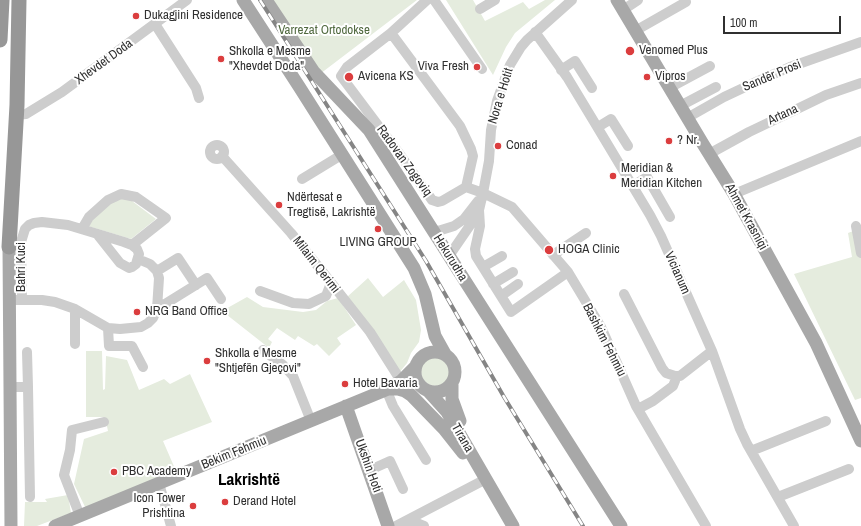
<!DOCTYPE html>
<meta charset="utf-8">
<style>
body{margin:0}
#map{position:relative;width:861px;height:526px;overflow:hidden;background:#fff;font-family:"Archivo Narrow",sans-serif}
canvas{display:block}
.scale{position:absolute;left:723px;top:16px;width:118px;height:18px;box-sizing:border-box;border:2px solid #303030;border-top:0;padding-left:5px;font-size:12px;line-height:14px;white-space:nowrap;color:#303030;-webkit-text-stroke:3px #fff;paint-order:stroke}
</style>
<div id="map">
<canvas width="861" height="526"></canvas>
<div class="scale">100 m</div>
</div>
<script>
const ctx = document.querySelector('canvas').getContext('2d');
ctx.lineJoin = 'round';
function fillPath(path, color) { ctx.fillStyle = color; ctx.fill(path, 'evenodd'); }
const poly = rows => new Path2D(rows.map(r => 'M' + r).join(''));
function stroke(path, color, width, dash) { ctx.strokeStyle = color; ctx.lineWidth = width; ctx.lineCap = dash ? 'butt' : 'round'; ctx.setLineDash(dash || []); ctx.stroke(path); }
function write(font, color, halo, rows, align = 'center') {
  ctx.font = font + ' "Archivo Narrow",sans-serif'; ctx.lineWidth = 4; ctx.setLineDash([]); ctx.textBaseline = 'middle'; ctx.strokeStyle = halo; ctx.fillStyle = color; for (const [text, x, y, turn = 0] of rows) {
    ctx.save(); ctx.translate(x, y); ctx.rotate((+turn || 0) * Math.PI / 180); ctx.textAlign = isNaN(turn) ? turn : align; if (halo) ctx.strokeText(text, 0, 0); ctx.fillText(text, 0, 0); ctx.restore();
  }
}
const green = poly([
 [268,0,417,0,316,77],
 [446,0,473,0,485,21,523,2,529,9,545,0,555,0,515,33,506,47,493,75],
 [125,198,132,201,156,219,131,239,88,226,94,217,112,201],
 [861,228,861,398,855,400,794,274,852,257,848,233],
 [368,278,383,297,404,280,416,300,421,330,419,342,411,353,407,363,399,373,347,297],
 [247,297,263,307,303,312,316,310,327,301,338,298,356,325,337,338,341,344,329,356,317,344,314,346,298,336,295,340,277,328,268,339,272,342,269,348,222,311],
 [86,351,102,351,103,390,105,389,106,356,127,360,139,390,164,379,170,384,190,374,212,422,163,441,176,471,86,509,74,484,84,439,108,431,105,417,86,417],
 '421 371a15 15 0 1 1 30 0a15 15 0 1 1-30 0Z',
 [68,495,71,513,37,526,24,526,25,502,47,502,45,499]
]);
const minor = poly([
 [434,0,482,69],
 [480,9,495,0],
 [623,10,638,0],
 [155,24,196,88,199,98],
 [635,31,686,2],
 [535,32,567,77,593,120,650,215,661,236,712,351,740,429,747,444,794,526],
 [391,33,460,126,471,149,473,156,466,187,442,201,438,202,432,200,398,152,341,76,347,67,391,33,427,0],
 [561,70,575,61,592,88],
 [669,88,710,66],
 [680,106,716,87],
 [16,115,26,114,62,92,187,0],
 [687,118,724,97,758,81,790,67,861,42],
 [598,127,611,119,628,146],
 '210 152a7 7 0 1 1 14 0a7 7 0 1 1-14 0Z',
 [709,154,749,132,795,110,826,95,861,83],
 [222,156,291,233,321,270,370,332,401,381],
 [302,179,343,154],
 [633,186,647,177,670,217],
 [466,187,483,193,512,207,568,272,601,327,636,406,706,526],
 [734,194,861,141],
 [479,210,480,226,475,249,476,256,511,312,568,272],
 [856,226,861,253],
 [82,229,89,217,108,200,121,194,136,197,166,218,132,245],
 [433,230,438,231,454,226,464,219,478,201],
 [553,255,586,233],
 [449,256,473,221,479,210,483,193,489,161,491,130,497,101,510,65,521,47,527,40,572,0],
 [138,259,150,264,157,271,159,278,157,309],
 [483,267,502,256],
 [157,271,178,258,196,285],
 [493,284,513,272],
 [260,291,293,303,309,304,326,296,331,283],
 [624,294,662,368,666,373,675,376,680,376,712,351],
 [501,296,518,284],
 [15,300,42,300,55,302,75,309,108,328,120,329,141,327,148,323,153,318,157,309,207,278,221,299],
 [22,300,21,242,25,229,29,225,34,223,42,222,68,225,111,238,124,242,132,245,137,249,139,254,136,264,132,267,129,268,120,263,97,234],
 [75,309,75,344],
 [108,328,109,346,132,346,143,367],
 [263,350,283,365,293,376,311,421],
 [27,352,28,387],
 [10,387,28,387,30,497],
 [386,389,393,406,426,460],
 [638,409,653,401,673,386,675,381,675,376],
 [751,451,826,421],
 [370,470,390,461,403,489],
 [159,483,171,526],
 [778,497,849,469],
 [80,516,64,475,70,450,72,430,104,422],
 [396,526,486,479],
 [405,526,414,522,424,526]
]);
const major = poly([
 [243,0,300,88,414,268,425,294,435,336,445,354],
 [266,0,314,72,369,130,621,526],
 [617,0,703,144,734,194,816,343,861,441],
 [9,247,11,526],
 '415 372a20 20 0 1 1 40 0a20 20 0 1 1-40 0Z',
 [452,385,452,399,460,421],
 [388,389,398,389,405,391,411,395,444,429,463,453],
 [429,392,447,412,513,526],
 [346,406,388,526],
 [55,526,388,389,401,381,415,367]
]);
const highway = poly([
 [0,40,2,0],
 [9,247,17,105,19,0]
]);
const rail = poly([
 [260,0,426,261,504,397,583,526]
]);
const markers = [
 [136,16,4,"#db3d3e"],
 [630,51,5,"#db3d3e"],
 [221,59,4,"#db3d3e"],
 [477,67,4,"#db3d3e"],
 [349,77,5,"#db3d3e"],
 [647,77,4,"#db3d3e"],
 [669,141,4,"#db3d3e"],
 [498,146,4,"#db3d3e"],
 [613,176,4,"#db3d3e"],
 [279,205,4,"#db3d3e"],
 [378,229,4,"#db3d3e"],
 [549,250,5,"#db3d3e"],
 [137,312,4,"#db3d3e"],
 [207,361,4,"#db3d3e"],
 [345,384,4,"#db3d3e"],
 [114,472,4,"#db3d3e"],
 [225,502,4,"#db3d3e"],
 [193,506,4,"#db3d3e"]
];
const poiNames = [
 ["Dukagjini Residence",144,16],
 ["Venomed Plus",639,51],
 ["Shkolla e Mesme",229,52],
 ["\"Xhevdet Doda\"",229,67],
 ["Viva Fresh",469,67,"right"],
 ["Avicena KS",358,77],
 ["Vipros",655,77],
 ["? Nr.",677,141],
 ["Conad",506,146],
 ["Meridian &",621,169],
 ["Meridian Kitchen",621,184],
 ["Ndërtesat e",287,198],
 ["Tregtisë, Lakrishtë",287,213],
 ["LIVING GROUP",378,243,"center"],
 ["HOGA Clinic",558,250],
 ["NRG Band Office",145,312],
 ["Shkolla e Mesme",215,354],
 ["\"Shtjefën Gjeçovi\"",215,369],
 ["Hotel Bavaria",353,384],
 ["PBC Academy",122,472],
 ["Icon Tower",185,499,"right"],
 ["Prishtina",185,514,"right"],
 ["Derand Hotel",233,502]
];
const parkNames = [
 ["Varrezat Ortodokse",324,31]
];
const streetNames = [
 ["Xhevdet Doda",104,62,-36],
 ["Sandër Prosi",772,76,-23],
 ["Nora e Hotit",501,96,-73],
 ["Artana",783,115,-25],
 ["Radovan Zogoviq",404,161,54],
 ["Ahmet Krasniqi",746,217,61],
 ["Hekurudha",450,258,58],
 ["Milaim Qerimi",316,265,52],
 ["Bahri Kuci",22,267,-90],
 ["Vicianum",677,273,66],
 ["Bashkim Fehmiu",604,340,63],
 ["Tirana",462,438,60],
 ["Bekim Fehmiu",234,453,-22],
 ["Ukshin Hoti",368,466,70]
];
const districtNames = [
 ["Lakrishtë",249,480]
];
fillPath(green, '#e5ecde');
stroke(minor, '#cdcdcd', 10);
stroke(major, '#a8a8a8', 13);
stroke(highway, '#979797', 15);
stroke(rail, '#858585', 4);
stroke(rail, '#fff', 2.5, [8]);
for (const [x, y, r, color] of markers) { const dot = new Path2D(); dot.arc(x, y, r, 0, 2 * Math.PI); ctx.fillStyle = color; ctx.fill(dot); stroke(dot, '#fff', 1.5); }
write('13px', '#303030', '#fff', poiNames, 'left');
write('13px', '#50693f', '#fff', parkNames);
write('13px', '#303030', '#fff', streetNames);
write('bold 17px', '#000', '#fff', districtNames);
</script>
